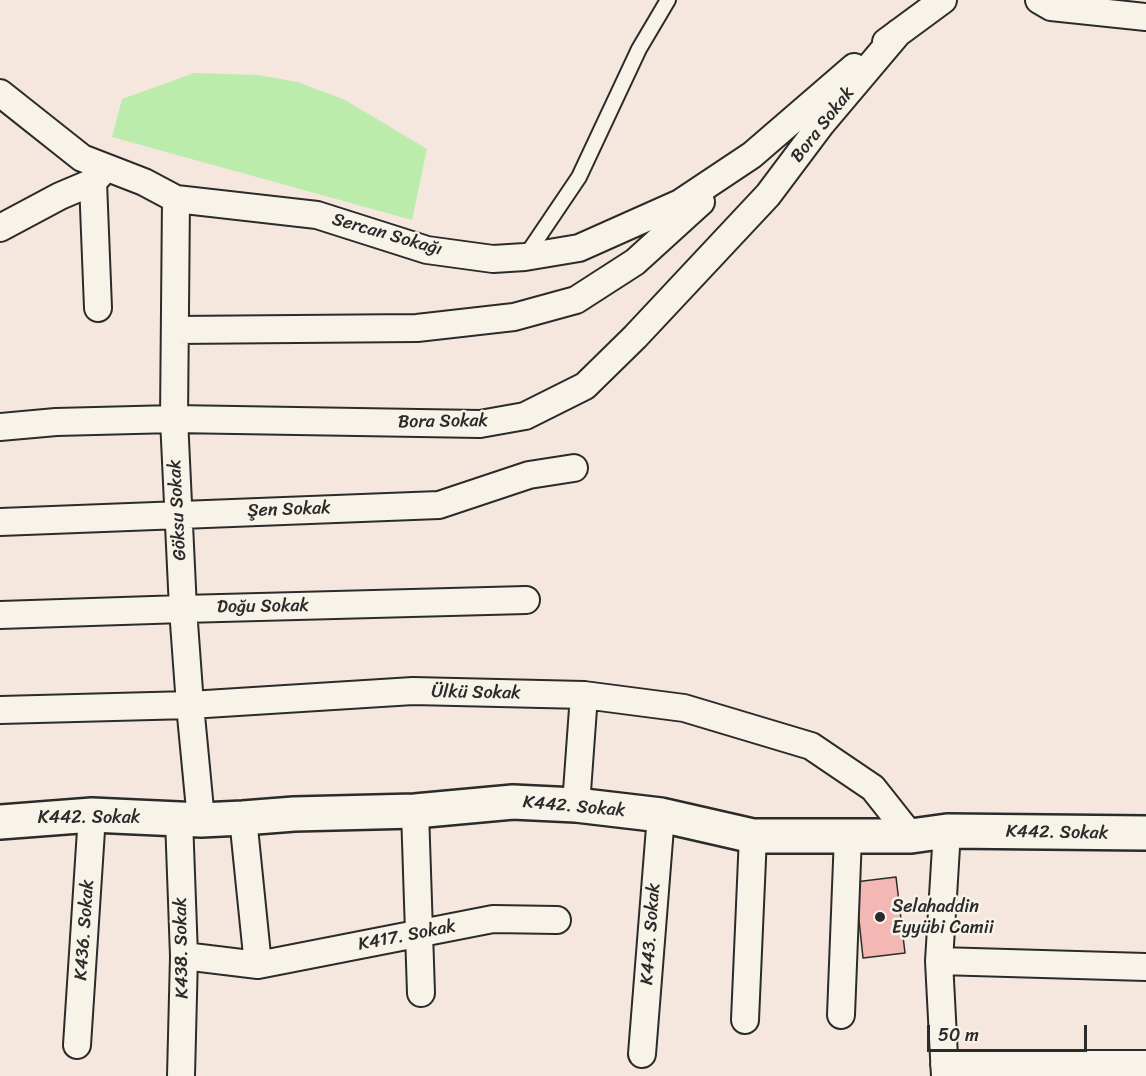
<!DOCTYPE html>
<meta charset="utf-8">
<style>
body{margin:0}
#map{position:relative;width:1146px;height:1076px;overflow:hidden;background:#f6e7de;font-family:Sriracha,sans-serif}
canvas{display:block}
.scale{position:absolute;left:927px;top:1025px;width:160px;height:27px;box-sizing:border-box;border:3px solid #2b2b2b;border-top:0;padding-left:8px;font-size:18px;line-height:21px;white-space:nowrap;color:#2b2b2b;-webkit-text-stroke:4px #f7f3e8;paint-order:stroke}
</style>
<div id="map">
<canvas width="1146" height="1076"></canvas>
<div class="scale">50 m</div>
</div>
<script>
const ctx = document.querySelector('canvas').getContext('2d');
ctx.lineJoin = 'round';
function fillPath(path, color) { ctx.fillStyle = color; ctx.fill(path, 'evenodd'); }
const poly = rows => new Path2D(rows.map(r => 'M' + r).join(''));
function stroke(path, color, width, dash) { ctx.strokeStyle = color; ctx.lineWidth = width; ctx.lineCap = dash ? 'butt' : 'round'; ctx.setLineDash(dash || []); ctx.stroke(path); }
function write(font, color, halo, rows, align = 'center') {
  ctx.font = font + ' Sriracha,sans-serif'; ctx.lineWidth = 5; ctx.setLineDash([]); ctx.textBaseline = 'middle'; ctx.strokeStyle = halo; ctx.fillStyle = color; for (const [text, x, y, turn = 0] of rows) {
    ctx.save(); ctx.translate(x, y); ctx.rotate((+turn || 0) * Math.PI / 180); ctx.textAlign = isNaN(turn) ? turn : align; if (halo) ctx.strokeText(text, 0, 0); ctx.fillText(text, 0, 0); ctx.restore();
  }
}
const green = poly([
 [194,73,258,75,298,82,345,100,427,149,412,220,112,137,122,99]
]);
const building = poly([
 [896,877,905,953,863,958,855,882,896,877]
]);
const lane = poly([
 [525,257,579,177,639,49,668,0]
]);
const street = poly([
 [1039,0,1051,7,1146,17],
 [886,42,943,0],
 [0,93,82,158,144,182,176,199,317,215,427,250,493,259,525,257,579,248,680,203,752,155,854,67],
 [93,182,98,308],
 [176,199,174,419,183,609,190,705,201,820],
 [0,228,60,196,93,182,104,170],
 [175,330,417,328,514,317,576,300,635,262,701,202],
 [0,427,56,422,174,419,480,424,525,416,585,386,635,337,768,195,822,123,898,33],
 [0,522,439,505,529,475,574,468],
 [0,615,183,609,526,600],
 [0,710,190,705,413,691,584,695,684,708,811,746,873,788,911,836],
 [576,805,584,695],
 [415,811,421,993],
 [243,818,258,965],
 [179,819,184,956,181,1076],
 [184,956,258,965,493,919,557,920],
 [939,961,1146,967],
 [841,1015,848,836],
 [745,1020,753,836],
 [77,1045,92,815],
 [642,1054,661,815],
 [944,1064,1146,1064],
 [945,1076,939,961,947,831]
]);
const secondary = poly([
 [0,822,92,815,201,820,243,818,294,814,415,811,513,802,576,805,661,815,753,836,911,836,947,831,1146,833]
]);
const markers = [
 [880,917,6,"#2b2b2b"]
];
const streetNames = [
 ["Bora Sokak",823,125,-52],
 ["Sercan Sokağı",387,235,16],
 ["Bora Sokak",443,422,-1],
 ["Göksu Sokak",178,510,-93],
 ["Şen Sokak",289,510,-2],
 ["Doğu Sokak",263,607,-1],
 ["Ülkü Sokak",476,693,1],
 ["K442. Sokak",574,807,5],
 ["K442. Sokak",89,818],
 ["K442. Sokak",1057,833,1],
 ["K436. Sokak",85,930,-86],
 ["K443. Sokak",651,934,-86],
 ["K417. Sokak",407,936,-11],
 ["K438. Sokak",182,948,-91]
];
const poiNames = [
 ["Selahaddin",892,907],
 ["Eyyübi Camii",892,928]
];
fillPath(green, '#bbecac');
fillPath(building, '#f4b8b4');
stroke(building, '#2b2b2b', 1.5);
stroke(lane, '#2b2b2b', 18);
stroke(street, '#2b2b2b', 30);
stroke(secondary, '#2b2b2b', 38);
stroke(lane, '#f7f3e8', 14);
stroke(street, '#f7f3e8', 26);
stroke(secondary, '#f7f3e8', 33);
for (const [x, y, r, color] of markers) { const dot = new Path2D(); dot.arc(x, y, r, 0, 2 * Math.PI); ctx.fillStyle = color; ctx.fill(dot); stroke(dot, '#f7f3e8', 2); }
write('18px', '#2b2b2b', '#f7f3e8', streetNames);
write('18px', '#2b2b2b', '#f7f3e8', poiNames, 'left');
</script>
